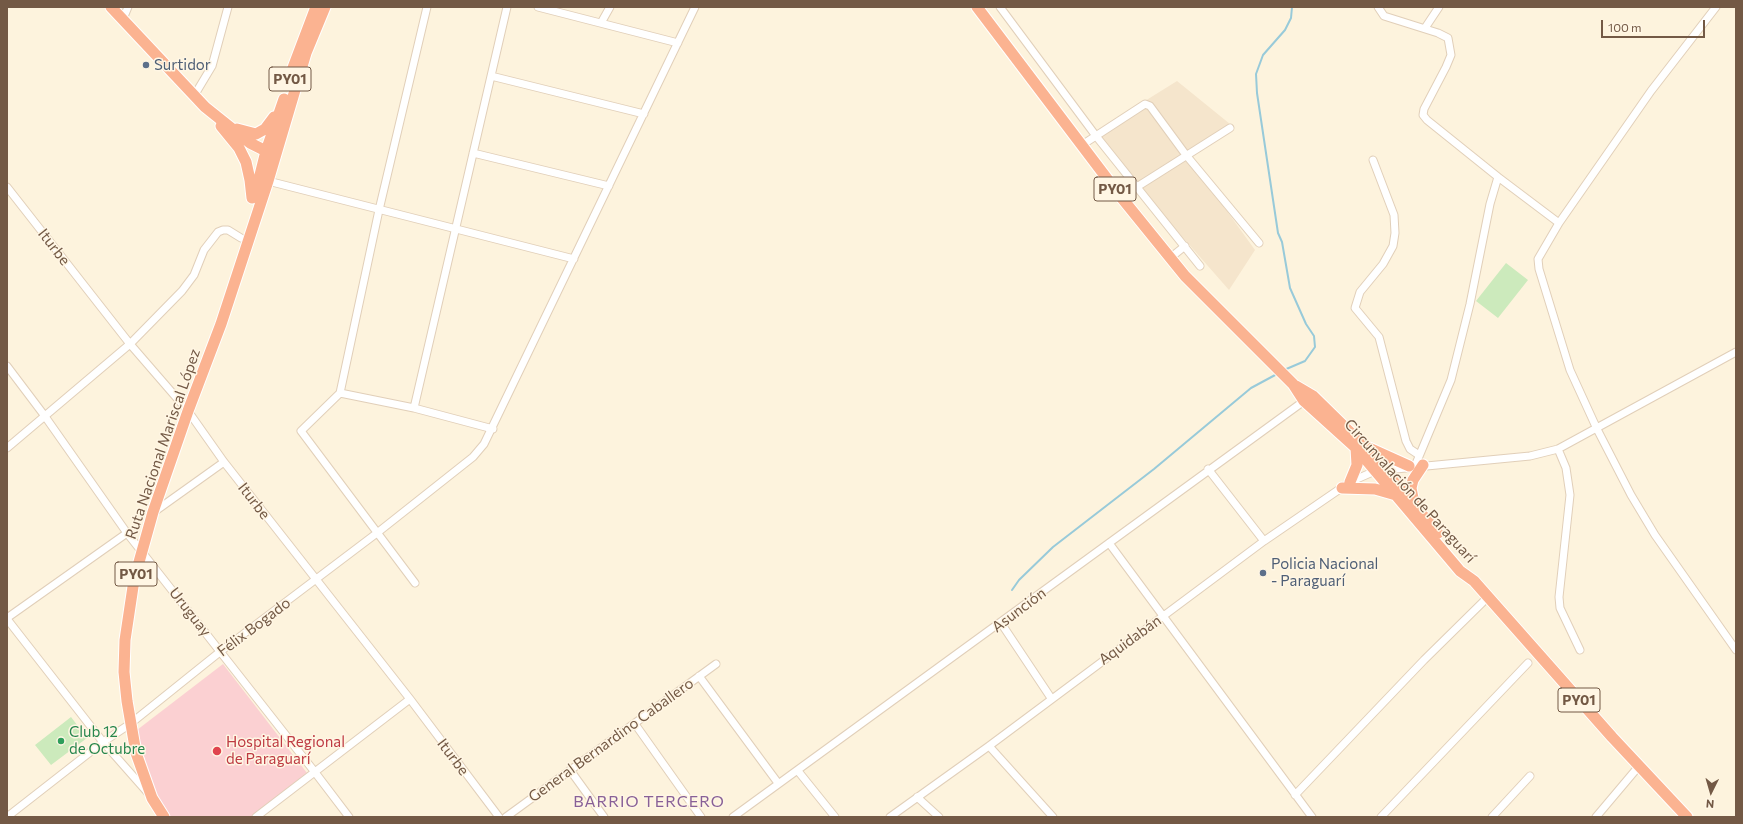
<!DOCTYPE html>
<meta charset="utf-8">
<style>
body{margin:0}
#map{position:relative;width:1743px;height:824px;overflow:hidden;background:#fdf3dd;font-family:Commissioner,sans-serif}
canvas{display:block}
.frame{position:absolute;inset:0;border:8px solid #735945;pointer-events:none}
.north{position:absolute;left:1691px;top:772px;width:40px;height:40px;-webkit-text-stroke:3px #fff6e4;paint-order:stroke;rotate:185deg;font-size:11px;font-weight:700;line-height:16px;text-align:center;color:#735945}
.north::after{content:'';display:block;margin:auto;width:14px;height:18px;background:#735945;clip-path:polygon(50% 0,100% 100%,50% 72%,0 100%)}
.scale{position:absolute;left:1601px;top:20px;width:104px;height:18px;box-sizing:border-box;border:2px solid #735945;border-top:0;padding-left:5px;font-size:12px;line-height:14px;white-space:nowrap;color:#735945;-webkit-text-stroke:3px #fff6e4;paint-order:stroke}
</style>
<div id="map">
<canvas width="1743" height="824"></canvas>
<div class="frame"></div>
<div class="north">N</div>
<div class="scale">100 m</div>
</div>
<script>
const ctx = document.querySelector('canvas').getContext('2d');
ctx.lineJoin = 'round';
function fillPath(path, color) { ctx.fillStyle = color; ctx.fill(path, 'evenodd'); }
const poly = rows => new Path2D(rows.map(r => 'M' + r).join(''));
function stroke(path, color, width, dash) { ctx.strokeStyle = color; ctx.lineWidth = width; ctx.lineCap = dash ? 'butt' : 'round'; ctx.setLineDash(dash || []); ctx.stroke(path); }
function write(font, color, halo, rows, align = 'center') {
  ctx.font = font + ' Commissioner,sans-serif'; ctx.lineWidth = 3; ctx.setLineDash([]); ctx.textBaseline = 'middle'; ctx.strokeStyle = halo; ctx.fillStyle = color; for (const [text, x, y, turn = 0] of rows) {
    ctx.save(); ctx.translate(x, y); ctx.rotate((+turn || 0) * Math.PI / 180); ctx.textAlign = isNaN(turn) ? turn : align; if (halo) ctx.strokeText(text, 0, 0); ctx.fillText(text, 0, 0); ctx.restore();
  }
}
const residential = poly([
 [1177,81,1230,124,1188,157,1255,250,1229,290,1092,134]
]);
const medical = poly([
 [223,664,307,773,253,817,170,817,154,795,137,730]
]);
const green = poly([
 [1506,263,1528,280,1498,318,1476,301],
 [71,717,87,738,51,765,35,745]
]);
const stream = poly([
 [1284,370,1305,361,1315,347,1314,336,1306,324,1290,288,1282,242,1278,233,1257,93,1256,74,1263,55,1285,30,1291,18,1292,7],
 [1012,590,1019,580,1053,547,1154,469,1251,388,1277,374]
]);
const minor = poly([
 [538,7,678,43],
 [1000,7,1096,136,1200,266],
 [1378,7,1384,16,1438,33,1448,38,1451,55,1446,67,1424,109,1423,115,1427,120,1498,177,1559,223],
 [1716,7,1651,91,1559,223,1538,259,1539,269,1570,370,1597,429,1631,495,1655,535,1736,650],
 [123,19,128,7],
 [601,23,610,7],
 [1425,28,1439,7],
 [491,76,644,114],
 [194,96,212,66,228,7],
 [1082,145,1145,104,1150,106,1186,155,1259,243],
 [473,153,609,186],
 [1373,160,1394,215,1395,233,1393,246,1383,264,1360,292,1355,308,1379,337,1406,441,1410,449,1419,455],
 [268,181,574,259],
 [7,187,130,344,188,411,224,462,410,699,499,817],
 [1121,197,1230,128],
 [1170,258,1185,246],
 [7,366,44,415,127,533,314,771,349,817],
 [340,393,379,210,427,7],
 [414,408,507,7],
 [7,448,130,344,182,291,194,275,204,250,218,232,223,230,228,230,241,238],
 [1558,449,1566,468,1570,495,1559,597,1560,608,1580,650],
 [1415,466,1451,380,1470,304,1490,204,1498,177],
 [1208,469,1264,541],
 [154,512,224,462],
 [1109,543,1312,817],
 [415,583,301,431,340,393,414,408,493,429],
 [7,618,127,533],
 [7,619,103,742,148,793],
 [1001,623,1051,698],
 [699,676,778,783],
 [635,724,701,817],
 [989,746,1053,817],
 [570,770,604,817],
 [798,771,835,817],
 [1295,795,1424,660,1488,597],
 [917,797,939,817],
 [7,817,103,742,130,724,221,651,377,533,473,457,484,444,695,7],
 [256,817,410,699],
 [506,817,716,664],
 [733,817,1304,401],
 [890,817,989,746,1264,541,1350,482,1375,471,1530,456,1558,449,1736,352],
 [1381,817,1528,663],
 [1492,817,1530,776],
 [1596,817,1639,766]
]);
const highway = poly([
 [111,7,205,107,250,143,266,151],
 [977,7,1121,197,1185,276,1293,384,1304,401,1356,448,1460,571,1474,581,1612,737,1687,817],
 [291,73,316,7],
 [221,126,239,148,246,162,250,180,252,198],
 [237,129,256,134,265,129,274,117],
 [255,195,266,151,284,99],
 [1296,386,1313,396,1362,444,1438,533],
 [1369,448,1409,466],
 [1350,482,1357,465,1356,448],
 [1342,488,1375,489,1396,495],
 [1414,503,1411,488,1413,480,1423,465],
 [164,817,152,798,136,753,127,701,124,672,125,640,134,580,153,512,188,411,221,324,268,181,306,53,325,7]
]);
const markers = [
 [146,65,4,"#5c6f8a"],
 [1263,573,4,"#5c6f8a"],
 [61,741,4,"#2e9e5b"],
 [217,751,5,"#e0444e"]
];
const shields = [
 [290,79,42],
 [1115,189,42],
 [136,574,42],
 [1579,700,42]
];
const shieldNames = [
 ["PY01",290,79],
 ["PY01",1115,189],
 ["PY01",136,574],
 ["PY01",1579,700]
];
const serviceNames = [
 ["Surtidor",154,65],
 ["Policia Nacional",1271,564],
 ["- Paraguarí",1271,581]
];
const streetNames = [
 ["Iturbe",54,247,52],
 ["Ruta Nacional Mariscal López",163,444,-71],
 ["Circunvalación de Paraguarí",1410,491,48],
 ["Iturbe",254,501,52],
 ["Asunción",1019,610,-37],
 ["Uruguay",190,612,52],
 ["Félix Bogado",254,627,-37],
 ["Aquidabán",1130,640,-36],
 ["General Bernardino Caballero",611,740,-36],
 ["Iturbe",453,757,53]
];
const leisureNames = [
 ["Club 12",69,732],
 ["de Octubre",69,749]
];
const healthNames = [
 ["Hospital Regional",226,742],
 ["de Paraguarí",226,759]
];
const neighbourhoodNames = [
 ["BARRIO TERCERO",649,802]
];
fillPath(residential, '#f5e5cc');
fillPath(medical, '#fbd0d2');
fillPath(green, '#cceabc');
stroke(stream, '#98cad9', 2);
stroke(minor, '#e1cfb9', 9);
stroke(highway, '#fff', 13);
stroke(minor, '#fff', 7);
stroke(highway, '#fbb391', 11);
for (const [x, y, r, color] of markers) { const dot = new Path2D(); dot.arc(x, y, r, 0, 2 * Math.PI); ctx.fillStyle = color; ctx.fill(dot); stroke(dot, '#fff6e4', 1.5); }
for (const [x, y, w] of shields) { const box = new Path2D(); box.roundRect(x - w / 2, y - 12, w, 24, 3); ctx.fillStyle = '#fff6e4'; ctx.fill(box); stroke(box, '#735945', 1); }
write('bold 14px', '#735945', null, shieldNames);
write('15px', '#4e5e75', '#fff6e4', serviceNames, 'left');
write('15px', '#735945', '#fff6e4', streetNames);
write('15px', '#27864d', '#fff6e4', leisureNames, 'left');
write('15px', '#be3a42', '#fff6e4', healthNames, 'left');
ctx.letterSpacing = '1px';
write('16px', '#886097', '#fff6e4', neighbourhoodNames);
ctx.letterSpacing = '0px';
</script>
